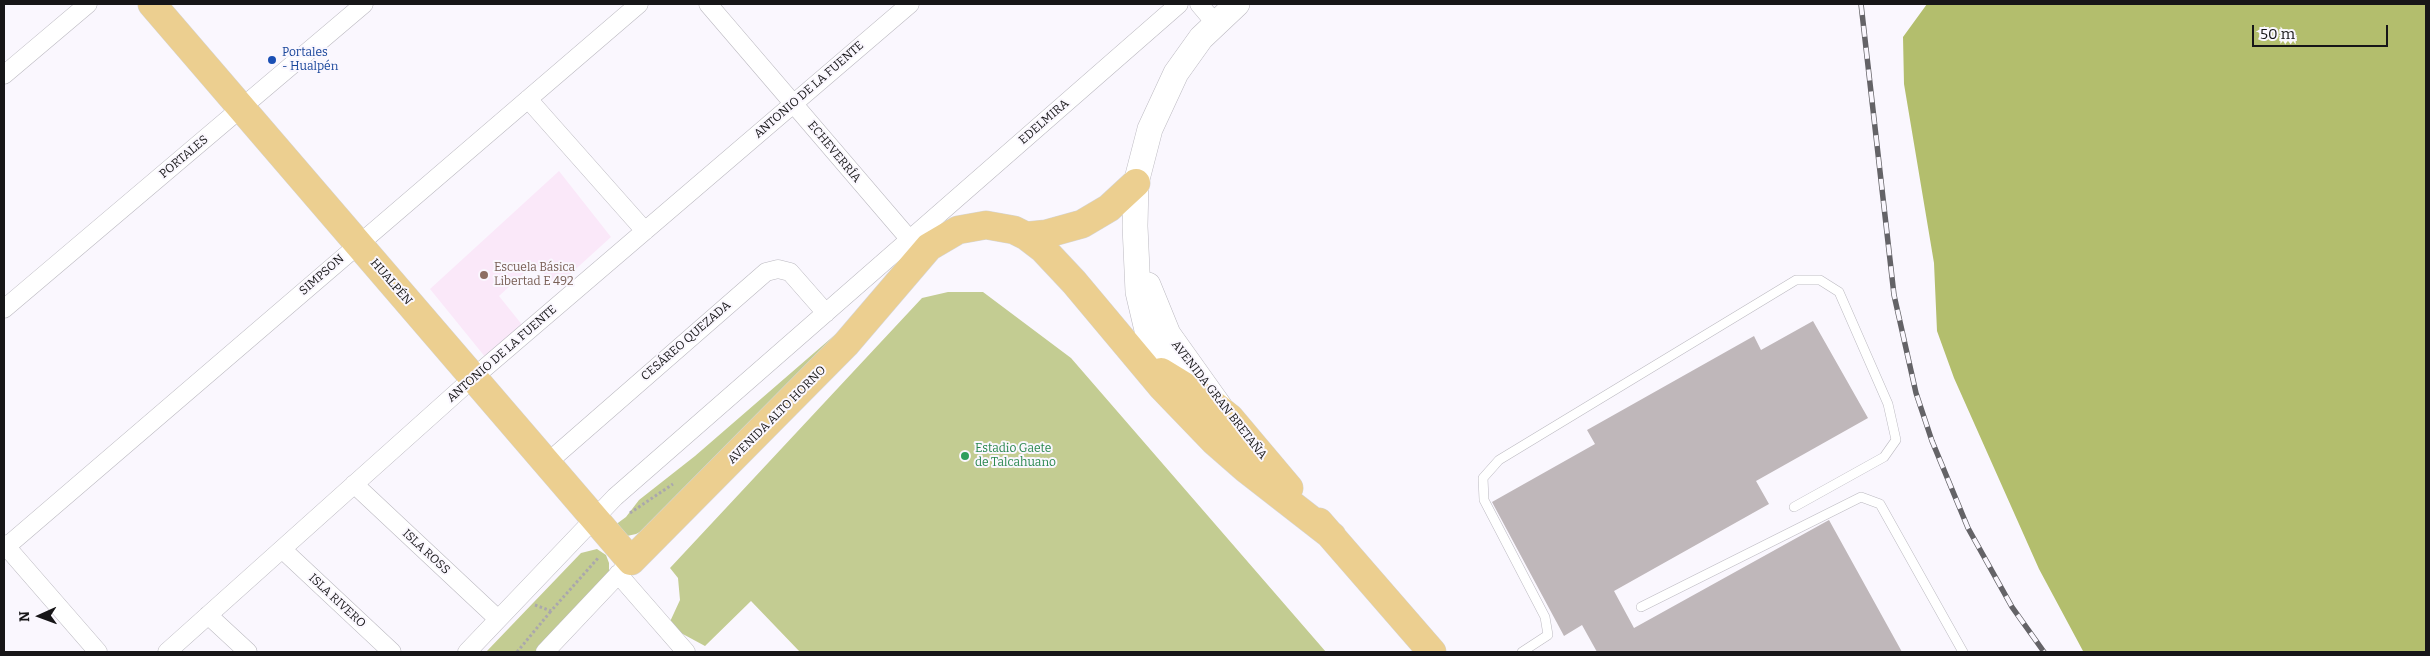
<!DOCTYPE html>
<meta charset="utf-8">
<style>
body{margin:0}
#map{position:relative;width:2430px;height:656px;overflow:hidden;background:#faf7fe;font-family:Bitter,serif}
canvas{display:block}
.frame{position:absolute;inset:0;border:5px solid #171618;pointer-events:none}
.north{position:absolute;left:15px;top:591px;width:50px;height:50px;-webkit-text-stroke:4px #faf7fe;paint-order:stroke;rotate:268deg;font-size:14px;font-weight:700;line-height:20px;text-align:center;color:#171618}
.north::after{content:'';display:block;margin:auto;width:18px;height:22px;background:#171618;clip-path:polygon(50% 0,100% 100%,50% 72%,0 100%)}
.scale{position:absolute;left:2252px;top:25px;width:136px;height:22px;box-sizing:border-box;border:2px solid #171618;border-top:0;padding-left:6px;font-size:15px;line-height:18px;white-space:nowrap;color:#171618;-webkit-text-stroke:4px #faf7fe;paint-order:stroke}
</style>
<div id="map">
<canvas width="2430" height="656"></canvas>
<div class="frame"></div>
<div class="north">N</div>
<div class="scale">50 m</div>
</div>
<script>
const ctx = document.querySelector('canvas').getContext('2d');
ctx.lineJoin = 'round';
function fillPath(path, color) { ctx.fillStyle = color; ctx.fill(path, 'evenodd'); }
const poly = rows => new Path2D(rows.map(r => 'M' + r).join(''));
function stroke(path, color, width, dash) { ctx.strokeStyle = color; ctx.lineWidth = width; ctx.lineCap = dash ? 'butt' : 'round'; ctx.setLineDash(dash || []); ctx.stroke(path); }
function write(font, color, halo, rows, align = 'center') {
  ctx.font = font + ' Bitter,serif'; ctx.lineWidth = 4; ctx.setLineDash([]); ctx.textBaseline = 'middle'; ctx.strokeStyle = halo; ctx.fillStyle = color; for (const [text, x, y, turn = 0] of rows) {
    ctx.save(); ctx.translate(x, y); ctx.rotate((+turn || 0) * Math.PI / 180); ctx.textAlign = isNaN(turn) ? turn : align; if (halo) ctx.strokeText(text, 0, 0); ctx.fillText(text, 0, 0); ctx.restore();
  }
}
const education = poly([
 [559,171,611,237,556,287,535,263,499,296,523,326,486,358,430,289]
]);
const green = poly([
 [948,292,983,292,1071,358,1326,652,800,652,751,601,705,646,668,626,680,600,678,578,670,568,922,298],
 [859,314,654,525,636,534,627,536,607,531,626,517,639,500,695,456],
 [597,549,606,555,609,563,609,573,537,652,486,652,581,553]
]);
const forest = poly([
 [1927,4,2426,4,2426,652,2083,651,2039,569,1954,378,1937,331,1934,263,1904,84,1903,37]
]);
const building = poly([
 [1813,321,1868,418,1756,481,1769,504,1614,591,1634,628,1829,520,1902,652,1597,652,1582,625,1564,636,1492,502,1595,444,1587,430,1754,336,1761,350]
]);
const path = poly([
 [630,513,673,484],
 [535,605,551,611,599,557],
 [517,652,551,611]
]);
const lane = poly([
 [1641,607,1861,497,1880,504,1963,652],
 [1522,652,1548,635,1545,617,1484,500,1483,478,1499,460,1796,280,1820,280,1839,292,1888,404,1896,440,1884,457,1794,507]
]);
const street = poly([
 [708,4,917,248],
 [1199,4,1215,23],
 [4,75,88,4],
 [528,99,645,231],
 [4,309,364,4],
 [547,463,766,272,778,269,790,272,826,313],
 [354,484,498,619],
 [4,544,98,652],
 [6,547,639,4],
 [282,549,392,652],
 [618,574,686,652],
 [208,615,248,652],
 [167,652,473,378,910,4],
 [467,652,615,497,1179,4],
 [545,652,631,561]
]);
const secondary = poly([
 [1148,285,1168,334,1220,407],
 [1172,388,1150,343,1138,292,1135,226,1136,183,1150,129,1176,73,1201,38,1237,4]
]);
const primary = poly([
 [152,4,631,561,846,344,929,247,958,230,986,225,1014,230,1026,236,1043,249,1074,282,1162,387,1214,441,1246,469,1332,536],
 [1026,236,1046,234,1082,224,1109,208,1136,183],
 [1161,372,1210,402,1230,418,1289,488],
 [1319,522,1432,652]
]);
const rail = poly([
 [1861,4,1894,295,1916,393,1932,441,1968,528,2012,607,2044,652]
]);
const markers = [
 [272,60,5,"#1a4fb4"],
 [484,275,5,"#8d6e63"],
 [965,456,5,"#2e9e5b"]
];
const transitNames = [
 ["Portales",282,53],
 ["- Hualpén",282,67]
];
const streetNames = [
 ["ANTONIO DE LA FUENTE",809,90,-41],
 ["EDELMIRA",1044,122,-41],
 ["ECHEVERRÍA",834,152,50],
 ["PORTALES",184,157,-40],
 ["SIMPSON",322,275,-41],
 ["HUALPÉN",391,282,49],
 ["CESÁREO QUEZADA",686,341,-41],
 ["ANTONIO DE LA FUENTE",502,354,-41],
 ["AVENIDA GRAN BRETAÑA",1219,400,52],
 ["AVENIDA ALTO HORNO",777,415,-45],
 ["ISLA ROSS",426,552,43],
 ["ISLA RIVERO",337,601,43]
];
const educationNames = [
 ["Escuela Básica",494,268],
 ["Libertad E 492",494,282]
];
const leisureNames = [
 ["Estadio Gaete",975,449],
 ["de Talcahuano",975,463]
];
fillPath(education, '#fae8f9');
fillPath(green, '#c3cc92');
fillPath(forest, '#b3be6d');
fillPath(building, '#bfb7ba');
stroke(lane, '#bbb9c0', 10);
stroke(street, '#bbb9c0', 19);
stroke(secondary, '#bbb9c0', 26);
stroke(primary, '#d5d5d5', 29);
stroke(path, '#aaa7ad', 3, [2.5, 2.5]);
stroke(lane, '#fff', 9);
stroke(street, '#fff', 18);
stroke(secondary, '#fff', 25);
stroke(primary, '#eccf90', 28);
stroke(rail, '#646367', 5.5);
stroke(rail, '#faf7fe', 4, [11]);
for (const [x, y, r, color] of markers) { const dot = new Path2D(); dot.arc(x, y, r, 0, 2 * Math.PI); ctx.fillStyle = color; ctx.fill(dot); stroke(dot, '#faf7fe', 2); }
write('12px', '#164399', '#faf7fe', transitNames, 'left');
write('12px', '#171618', '#faf7fe', streetNames);
write('12px', '#785e54', '#faf7fe', educationNames, 'left');
write('12px', '#27864d', '#faf7fe', leisureNames, 'left');
</script>
